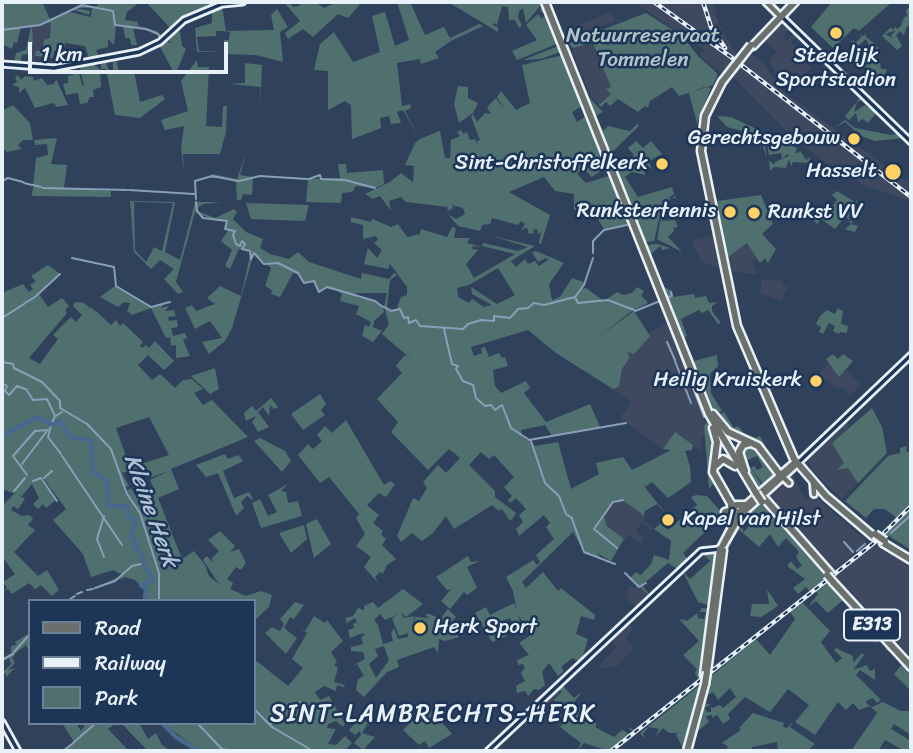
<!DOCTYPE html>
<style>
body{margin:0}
#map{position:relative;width:913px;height:753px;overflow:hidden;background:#30415c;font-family:Sriracha,sans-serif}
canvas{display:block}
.frame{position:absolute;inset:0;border:4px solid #e8f1f8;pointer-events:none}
.legend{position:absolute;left:28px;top:599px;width:228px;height:126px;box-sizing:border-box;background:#1d3557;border:2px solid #6e8097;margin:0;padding:9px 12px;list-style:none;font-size:21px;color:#e8f1f8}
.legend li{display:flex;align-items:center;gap:14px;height:35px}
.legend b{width:35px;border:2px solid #6e8097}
.scale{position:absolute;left:28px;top:42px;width:200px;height:32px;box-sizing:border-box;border:4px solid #e8f1f8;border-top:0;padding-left:9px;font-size:21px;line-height:24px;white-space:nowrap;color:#e8f1f8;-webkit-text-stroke:5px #1d3557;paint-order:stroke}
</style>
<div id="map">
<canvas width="913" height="753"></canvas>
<div class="frame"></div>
<ul class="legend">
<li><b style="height:9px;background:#6b706d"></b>Road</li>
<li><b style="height:9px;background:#e8f1f8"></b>Railway</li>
<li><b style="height:19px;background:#507070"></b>Park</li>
</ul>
<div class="scale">1 km</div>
</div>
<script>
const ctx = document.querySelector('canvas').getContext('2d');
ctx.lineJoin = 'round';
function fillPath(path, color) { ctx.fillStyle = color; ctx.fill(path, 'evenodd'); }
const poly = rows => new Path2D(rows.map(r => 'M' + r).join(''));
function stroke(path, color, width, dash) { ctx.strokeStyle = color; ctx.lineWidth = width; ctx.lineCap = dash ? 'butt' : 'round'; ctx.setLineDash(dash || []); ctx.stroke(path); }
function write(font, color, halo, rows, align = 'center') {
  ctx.font = font + ' Sriracha,sans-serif'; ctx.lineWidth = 5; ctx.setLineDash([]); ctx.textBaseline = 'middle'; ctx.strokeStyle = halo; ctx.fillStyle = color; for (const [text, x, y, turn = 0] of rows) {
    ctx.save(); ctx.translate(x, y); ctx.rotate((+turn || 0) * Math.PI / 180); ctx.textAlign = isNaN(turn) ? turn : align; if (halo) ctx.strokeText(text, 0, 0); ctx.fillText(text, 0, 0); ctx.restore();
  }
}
const built = poly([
 [634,2,713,2,719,25,736,53,739,55,744,48,751,53,764,64,785,93,911,184,911,201,870,188,840,173,794,139,733,77,730,80,705,60,699,54,705,51],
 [611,12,615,21,567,38,566,30],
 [45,22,51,22,49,40,43,51,36,51,34,66,29,65,32,27],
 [786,23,791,27,783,37,787,40,795,31,798,34,791,42,797,48,802,50,810,45,801,54,812,69,790,84,778,77,769,62,776,52,765,41,777,28],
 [593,43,612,87,611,94,599,105,591,96,571,49],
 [713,235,720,269,701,261,691,241],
 [747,243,757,258,752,261,758,275,732,271,728,257],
 [762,279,783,281,783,286,788,287,782,301,760,294],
 [664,325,670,325,704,417,704,435,701,437,703,452,675,433,663,449,620,418,631,402,614,390,619,387,623,371,618,361,630,356,627,352,645,335],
 [829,363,839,376,846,370,861,384,850,396,842,387,837,389,819,374],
 [844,420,850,426,832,443,844,463,843,468,848,467,858,483,842,499,812,471,806,458],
 [792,474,806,500,816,497,868,542,835,569,768,494],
 [624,501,643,515,641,518,653,528,651,530,642,523,636,531,645,538,641,544,629,535,625,540,607,525,603,517,614,502],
 [874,545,911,566,911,658,836,576],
 [630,585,635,588,638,585,651,597,638,609,627,599,629,596,625,593],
 [628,622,632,627,631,633,625,638,634,648,616,667,601,668,599,665,616,648,611,637],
 [558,687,562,692,554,700,566,712,560,727,551,719,545,722,537,706]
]);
const green = poly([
 [2,2,42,2,50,19,70,12,91,17,92,8,76,8,90,11,89,15,71,9,82,5,96,7,99,2,140,2,127,12,125,20,138,22,138,26,157,31,162,36,161,39,155,32,133,28,137,45,131,45,130,38,125,38,123,26,116,25,114,45,108,39,108,47,96,50,99,57,89,58,85,46,65,43,62,66,58,67,60,51,54,51,53,58,35,56,36,51,43,51,44,40,50,38,51,23,45,22,32,27,33,44,30,53,22,55,20,64,14,62,16,53,26,50,31,26,21,28,17,43,14,42,12,49,4,45,2,48],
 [146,2,206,2,208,8,170,28],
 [284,2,290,2,293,7,300,6,298,2,315,2,324,8,337,2,362,2,348,18,338,14,313,37,303,29,288,39,285,33,300,21],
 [397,2,410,2,425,35,444,27,450,38,479,24,483,26,451,41,435,52,439,58,421,64,420,59,397,63,402,106,410,104,411,108,405,111,418,136,403,110,397,112,401,123,391,124,389,116,380,118,381,128,352,139,351,105,345,101,328,110,328,71,314,70,320,44,334,32,353,62,380,52,372,16,385,12,395,46,409,40],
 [448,2,540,2,541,5,526,23,523,8,519,11,518,18,522,25,519,28,515,20,509,20,508,7,502,6,497,25,494,23,492,25,498,27,498,32],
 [542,2,559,43,517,60,512,51,537,40,526,25,538,14,542,19,545,14,540,11],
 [832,2,892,2,859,31,854,28,833,48,811,27],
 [222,6,226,31,274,30,271,15,277,9,288,27,280,32,283,62,256,55,225,54,224,40,229,40,230,32,222,31,216,31,216,36,197,37,199,51,224,52,197,52,195,28,212,23,212,9],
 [911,6,911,27,907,26,904,35,900,31,896,35,902,46,897,50,882,36,891,27,893,30,896,26,897,30,885,34,893,38,891,35,901,26,904,17,907,16,906,10],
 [646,13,682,36,699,57,717,73,717,77,713,85,679,96,672,87,650,101,648,108,645,106,638,112,618,99,610,106,606,102,601,107,599,105,611,94,606,89,611,87,593,43,573,48,568,43],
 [179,25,182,46,186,49,175,75,159,45,163,41,173,43,164,39],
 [860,33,862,37,866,33,865,36,875,44,871,45,878,47,877,52,872,52,870,57,880,63,881,69,887,69,884,77,879,74,876,77,874,71,870,73,869,68,864,67,867,65,865,62,862,66,859,64,872,51,866,39,856,48,851,43,853,40,857,45,856,42,861,38],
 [561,45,596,138,566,65,582,106,572,112,577,122,586,116,606,167,592,177,582,168,577,174,586,183,609,176,625,216,609,168,638,243,627,218,628,225,604,229,592,210,574,210,574,194,555,191,544,177,509,192,550,215,541,244,539,243,541,232,537,234,538,230,534,229,533,234,528,233,528,229,525,228,521,231,525,224,521,221,518,225,492,218,490,224,482,225,480,231,458,226,448,214,456,219,465,214,463,208,452,205,453,208,448,211,447,207,406,202,401,197,389,201,391,211,380,196,373,199,365,194,390,182,401,173,413,182,414,166,405,165,415,143,420,139,440,131,445,158,450,158,451,140,460,136,457,132,461,130,463,134,467,132,470,140,475,139,478,146,477,141,480,140,471,117,473,114,477,122,485,113,491,114,487,107,496,98,505,110,497,97,501,91,516,110,530,103,522,65,563,55,560,52,541,59,523,60],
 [116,57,119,72,134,71,140,102,162,95,165,99,140,118,115,115,106,69,101,69,101,59,105,59,109,71,113,70,113,58],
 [197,60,198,67,209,67,206,126,222,127,223,106,227,106,226,132,220,154,183,154,184,171,181,147,184,126,165,130,161,120,188,111,181,81],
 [89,61,100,69,101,87,93,90,94,97,90,97,87,103,80,104,78,93,66,95,63,84,68,83,68,76,79,73,82,85,84,85,79,64],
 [245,63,262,65,261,91,258,108,261,87,229,84,245,83],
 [579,72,589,97,603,112,596,116,603,131,608,126,630,131,637,124,639,126,611,153,612,157,623,166,634,155,628,148,636,141,643,148,651,141,662,154,649,161,651,168,644,169,645,175,632,172,625,177,638,197,672,187,674,194,663,202,654,241,645,242,577,73],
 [18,75,21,80,25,76,33,77,34,81,42,78,47,85,54,84,56,79,68,105,56,107,54,103,35,108,25,88,19,93,19,87,12,85,17,82,15,77],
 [458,86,468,87,468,98,478,103,473,113,459,123,454,104],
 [704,87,711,88,697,123,689,93],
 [860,98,862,100,857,102,854,112,865,105,868,108,871,105,878,111,868,123,863,119,858,122,856,113,849,120,851,122,845,116],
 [13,105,30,123,33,140,23,140,18,145,22,149,7,152,2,147,2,111],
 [717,116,731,117,763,132,767,158,759,135,727,127],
 [845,120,855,128,891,135,900,133,904,138,875,141,861,136,845,122,835,127],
 [57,138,51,164,67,165,64,188,111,191,111,197,32,196,36,158,48,155,47,144,35,145,34,140],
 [766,138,770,149,777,148,776,142,782,140,797,148,795,153,801,152,806,160,810,157,809,163,793,162,791,166,789,159,786,168,774,167,770,171,769,160,774,165,775,162,789,156,787,154,782,159,781,153,769,155],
 [246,153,240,175,253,177,252,195,243,194,241,200,237,200,236,182,225,178,211,178,212,174,237,179],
 [338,164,346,164,347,173,383,170,384,184,375,188,356,186,352,192,342,193,341,203,306,202,308,179,340,178],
 [837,191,855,202,858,200,849,216,849,221,853,221,851,224,858,226,855,232,845,229,851,224,846,216,835,229,821,219,817,224,814,221,821,209,828,213,837,200,832,195],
 [761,195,773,224,762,234,776,249,768,263,765,258,760,263,747,243,728,257,717,201],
 [675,196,676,199,672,197,665,204,664,208,671,212,663,214,662,221,675,220,678,227,673,228,674,231,668,237,682,252,657,239,664,203,668,199],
 [130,201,175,202,165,252,180,260,195,202,221,202,204,204,198,207,198,211,215,218,234,209,237,212,233,219,246,232,263,239,260,248,270,254,289,259,298,252,309,262,361,279,362,273,389,279,394,273,397,275,390,280,387,307,396,311,401,297,407,295,407,287,390,264,388,269,364,264,368,248,377,258,382,250,374,243,378,240,376,236,363,239,363,225,351,222,351,217,371,222,372,219,391,227,398,224,407,237,420,234,421,229,447,237,452,227,456,228,454,238,470,238,467,243,482,247,473,246,472,249,478,250,466,264,474,278,515,254,482,246,483,243,518,251,528,247,492,236,535,246,511,261,516,267,525,259,528,264,535,261,539,266,548,260,546,258,538,262,532,252,536,251,564,263,549,284,552,300,560,297,572,278,586,283,581,289,586,288,604,301,617,292,624,295,632,293,637,287,644,291,641,296,648,302,646,304,633,310,598,337,634,311,650,336,634,354,627,352,630,357,622,369,619,387,613,389,556,353,528,330,471,347,474,356,482,353,481,348,485,347,489,357,499,353,502,358,505,357,508,366,493,370,495,386,501,393,526,381,530,388,524,393,546,422,590,404,600,427,620,425,552,436,545,425,521,430,522,436,535,446,558,442,571,489,599,474,596,463,623,457,632,470,671,450,663,449,675,432,693,445,692,450,685,451,690,466,691,482,668,498,652,482,645,487,639,480,667,515,657,504,645,511,643,519,642,514,624,501,614,502,608,510,604,517,607,526,624,539,611,561,597,553,602,559,585,554,573,532,522,582,526,588,543,572,558,591,561,588,595,615,594,620,581,616,576,634,588,639,581,662,572,658,561,667,564,671,558,676,549,663,542,672,545,685,539,690,534,689,528,696,525,691,517,693,516,686,525,681,521,673,525,668,523,664,518,665,517,660,529,655,519,643,531,635,517,613,513,591,506,577,533,560,537,565,540,562,536,555,554,539,546,527,550,523,544,515,519,536,516,529,523,522,519,515,526,509,516,498,510,503,508,500,512,496,504,487,514,477,494,455,489,459,481,452,469,465,495,491,495,497,516,513,513,518,510,521,502,509,499,511,492,505,454,529,446,516,433,533,422,541,412,533,401,542,397,536,413,498,419,501,427,488,423,482,438,465,446,473,460,458,449,449,428,470,391,432,398,422,377,399,402,373,396,366,405,355,412,360,382,334,389,324,384,307,387,293,356,293,356,297,376,301,383,307,384,312,374,321,373,327,382,331,373,342,362,336,365,325,369,327,371,322,356,314,359,306,340,301,342,294,336,290,327,288,318,292,313,281,303,283,300,275,293,273,280,297,271,294,272,290,265,286,271,268,254,253,232,328,225,341,209,354,202,342,222,338,210,321,195,329,185,308,192,305,196,311,215,304,207,298,220,286,241,296,251,251,239,249,230,269,225,266,232,250,221,241,228,231,225,228,227,221,213,220,195,212,176,282,183,292,178,294,164,279,174,269,160,260,151,269,134,252],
 [134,202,173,203,162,251,154,247,146,262,135,250],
 [498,268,515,295,497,304,471,287,472,294,492,305,484,307,472,299,469,303,458,297,457,288,469,285],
 [246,203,309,205,305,221,251,219],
 [657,244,670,248,662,250,660,246,651,254,664,287,672,291,673,297,694,294,695,298,706,296,709,303,718,302,712,306,712,311,721,323,718,324,708,310,702,313,699,310,681,319,687,336,684,338,694,361,717,355,718,366,710,374,711,393,722,411,715,414,646,245],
 [48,265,60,274,39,294,48,307,62,298,69,306,65,310,67,313,29,358,40,364,58,339,53,335,71,317,76,322,82,315,73,306,75,302,84,303,89,307,87,310,90,307,98,313,111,325,116,320,120,326,123,323,143,342,140,346,142,348,146,345,149,348,155,341,174,361,164,370,148,355,138,365,152,380,160,374,175,388,183,380,192,379,203,389,194,393,203,405,212,400,248,437,171,469,179,489,158,498,182,559,194,551,205,565,209,576,219,584,203,560,207,556,213,563,212,558,219,551,208,540,220,531,235,546,230,552,239,549,246,563,241,570,236,567,227,579,233,583,230,589,246,596,261,591,272,595,269,607,254,621,254,601,160,601,160,595,159,601,146,601,145,596,144,601,144,589,135,580,126,577,97,587,123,575,113,570,91,577,83,554,53,520,66,509,43,478,41,480,56,500,46,508,43,504,38,509,33,504,39,498,32,484,22,496,2,489,2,437,36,419,47,420,37,417,2,435,2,293,23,284,29,292,33,289,30,285,36,281,31,276],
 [149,417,169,455,144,463,141,457,128,462,116,428],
 [132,470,138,476,147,472,149,478,169,471,150,480,155,491,142,498,140,493,135,495,131,488,126,491,124,487,129,486,122,473],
 [115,286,152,307,165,303,161,308,169,306,165,311,174,310,176,316,168,317,169,321,177,320,178,327,171,328,173,336,185,333,187,338,183,340,190,356,176,358,176,345,171,346,170,337,166,338,151,308,132,315,127,311,130,303,124,302,118,307,100,297],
 [838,308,843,311,841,324,848,326,847,333,840,332,839,334,833,331,835,326,829,323,823,334,819,332,821,327,816,324,820,316,827,310,835,314],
 [833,354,838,359,843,354,853,361,839,377,826,359],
 [215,368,219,389,210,394,191,376],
 [320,394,326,404,321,410,325,415,303,430,291,414],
 [271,398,278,407,274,409,270,405,269,416,263,407,258,412,269,427,258,432,252,422,256,416,246,421,244,413,252,406,256,411],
 [872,408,882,427,887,453,858,483,848,468,837,470,844,463,832,443],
 [724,412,734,428,738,426,744,433,756,438,760,436,778,469,792,462,777,470,763,450,733,434,717,416],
 [346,420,384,485,390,481,395,484,386,497,379,493,367,505,379,515,373,523,383,531,381,534,386,539,382,545,396,559,387,565,383,574,380,572,375,577,379,584,364,567,371,557,356,546,365,534,356,518,359,514,329,477,320,483,298,455,308,444,313,449,322,441,317,435,325,426,332,433],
 [708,420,715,441,716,481,709,489,704,426],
 [260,438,285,451,291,461,282,472,254,441],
 [750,444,774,474,765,487,751,468,754,466,757,470,763,467,757,456,746,461,764,488,761,490,742,462,741,450],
 [907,446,906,451,911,453,911,502,897,518,885,509,874,509,866,518,845,501,888,456,900,453,900,448],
 [225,454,228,459,238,455,243,461,223,471,234,498,249,492,254,501,247,496,241,502,244,508,236,516,218,473,206,477,196,465],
 [288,484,281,491,286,492,288,503,298,501,302,516,261,528,252,503,260,499,268,516,277,512,268,495],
 [15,493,25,499,18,509,13,506,11,510,22,516,29,515,33,519,28,525,35,530,14,552,38,576,47,570,59,590,52,596,41,585,35,589,29,583,12,594,8,589,2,592,7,588,3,582,15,574,4,559,2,560,2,503,4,504],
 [696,495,707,496,722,513,714,521,711,518,707,530,683,553,689,561,679,570,668,563,642,585,651,597,630,578,636,572,641,575,651,564,654,555,669,560,671,541,654,529,661,523,668,530,697,505,691,497],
 [760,502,827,578,809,591,806,587,798,594,793,588,805,579,787,566,791,561,797,569,802,566,796,557,799,552,786,538,778,547,770,534,759,547,736,527,743,529,743,532,746,530,754,518,748,511],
 [911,509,911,550,889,536,883,537],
 [317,519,331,544,314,558,306,524],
 [304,525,307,539,291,553,279,533],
 [712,551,717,557,711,606,698,602,683,572,690,579,710,561,702,553,709,555],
 [468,556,471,562,480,561,467,567,477,588,467,595,464,592,450,609,441,601,451,589,447,590,436,577],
 [829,581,911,670,911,691,894,674,903,663,888,650,885,651,887,647,880,639,877,643,871,636,865,640,872,631,870,629,862,636,857,632,860,627,851,622,857,615,843,600,828,613,816,601,808,607,818,594,816,591],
 [403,589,423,604,406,617,401,612,404,618,414,616,412,637,415,617,428,618,429,616,426,617,426,614,430,614,440,619,448,609,456,617,450,624,459,637,445,641,439,639,438,653,434,647,397,660,399,667,387,672,364,697,356,690,358,679,364,676,357,664,350,667,365,659,363,652,351,651,351,647,363,644,361,637,365,635,363,633,350,638,348,630,354,628,353,624,357,622,355,618,347,623,345,618,353,616,358,608,364,610,364,606,373,602,378,608],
 [380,614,385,620,399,614,392,618,399,636,408,633,408,637,398,639,394,628,391,633,393,641,383,644,378,625,374,620],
 [384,646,389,660,376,678,369,664,378,656,375,649],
 [767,589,778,606,761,617,750,616,752,604,769,604],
 [295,602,304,605,294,619,290,617,284,628,297,638,286,654,265,633,272,627,280,631,284,624,280,619],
 [802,602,830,631,821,642,836,663,842,658,834,650,836,648,853,656,853,663,862,653,864,655,853,670,867,665,870,671,875,669,875,680,860,670,856,675,881,700,877,703,873,698,866,701,867,704,872,707,883,702,901,711,911,711,911,735,894,724,891,729,911,741,911,748,905,751,885,740,878,751,851,751,877,713,870,706,859,710,853,703,846,710,838,702,815,735,795,722,809,705,788,689,770,712,745,697,728,714,730,719,723,724,717,715,712,718,712,715,706,716,709,722,698,731,692,749,697,751,689,750,708,679,756,639,770,655,795,619,790,612],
 [730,688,736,697,723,708,720,705,712,708,711,706,711,712,707,712,705,708,711,704,706,704,708,695,713,692,718,700],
 [514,603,520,621,514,625,510,618,503,621,507,636,492,642,475,613,486,607,490,615],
 [702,608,710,609,706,651,701,679,693,686,699,681,695,673,697,669,683,655,699,641,679,619,687,621,697,613,698,618,704,619,706,612,699,612],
 [314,616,325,623,327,620,343,641,331,652,337,662,334,665,338,668,334,682,345,685,344,687,337,685,336,691,324,686,315,692,320,700,329,696,345,724,343,727,336,721,328,724,327,728,336,729,328,744,336,745,345,736,352,743,346,749,348,751,200,751,163,723,196,723,207,735,198,723,254,723,254,659,288,686,303,668,292,659,307,633,296,626,305,631],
 [30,633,30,653,26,645,18,651,12,658,15,663,8,670,15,668,6,677,6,672,2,678,4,671,11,664,9,658,2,662,2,659,11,653,11,646,16,645,15,642],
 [561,684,574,698,582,692,570,708,573,712,577,707,583,709,579,715,586,711,589,719,597,724,595,727,614,737,622,730,630,734,633,732,627,727,637,731,609,751,584,743,577,751,581,743,560,727,564,722,560,718,566,712,554,700,562,692,558,687],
 [700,685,683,748,676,735,678,733,669,733,663,728,656,736,659,729,649,727,643,734,645,739,640,733],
 [428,706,452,734,429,748,425,741,419,745,403,730,415,718,410,712,417,714],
 [753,713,784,723,783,727,787,728,793,722,790,727,815,744,807,751,778,751,777,742,752,747,752,751,724,751,728,747,723,743,720,744,741,730,739,728],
 [360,718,368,723,362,733,375,737,363,750,354,743,361,735,360,731,355,735,349,730],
 [62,723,76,723,81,731,86,723,116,723,108,729,129,751,63,751,74,742],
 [121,723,139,723,148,739,156,733,162,745,171,751,148,751]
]);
const stream = poly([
 [2,30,40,25,82,5,113,11,115,25,146,29,158,34,161,39],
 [309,179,320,175,321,179,345,180,375,188],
 [2,181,8,178,23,182],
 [239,181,260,176,307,179],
 [24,183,32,185],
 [33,185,41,187],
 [43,188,127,190],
 [129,190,194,194],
 [196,199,195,181,212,176,238,181],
 [196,202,197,211,203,218,227,221,225,229,235,231,233,235,236,244,240,246,242,241,245,244,242,249,250,251,251,259,254,253,264,264,278,263,298,273,304,283,314,281,319,292,327,287,375,301,383,307],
 [593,253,593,241,604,230,627,225],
 [72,258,114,267,116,286,151,307,170,302],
 [36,296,60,274],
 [575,297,584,285,593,258],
 [665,298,672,296,671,292],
 [25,303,35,297],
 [384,307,391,311,400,309,404,318,408,317,409,323,416,320,420,326,463,329,468,324,481,320,494,321,494,316,510,318,518,309,528,308,534,303,544,305,575,297,578,303,608,300,634,310],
 [635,311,660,301,704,417],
 [2,318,24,304],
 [444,329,452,364,458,366,456,369,463,381,473,385,476,398,485,406,491,405,495,410,502,405,511,428,531,441,545,483,559,496,566,514,572,518],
 [667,342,675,360],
 [675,361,691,403],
 [2,362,13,364,14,368,42,382,60,401,60,408,87,424,111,449,127,494,140,513,159,573,159,601],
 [2,383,7,386,5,391,9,395,17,386,25,389],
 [26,389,33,400,47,399,55,416,52,423],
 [56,416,62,412],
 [51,426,48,437,61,454],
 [529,440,626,423],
 [62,456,122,545],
 [22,464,47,431],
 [27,475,13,456,35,431,48,430],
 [44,478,52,471],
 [33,481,41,478,57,501],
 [14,491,25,478],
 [572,519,584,552,615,564],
 [891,533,911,515],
 [844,542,853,552],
 [617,548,594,529,613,502,623,500],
 [857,551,865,544],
 [104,557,97,539,104,516],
 [142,563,143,561],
 [625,573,639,587,646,583],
 [95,588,115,581,132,566,141,564],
 [87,590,93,589],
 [77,594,82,592],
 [70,599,75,596],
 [68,601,69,600],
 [14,652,30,634],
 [2,660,13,654],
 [254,709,272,727,313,751],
 [290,717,301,702],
 [197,723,222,749,232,751],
 [270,724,288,718],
 [73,743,96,723],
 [693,750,696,751],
 [63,751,72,744]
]);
const river = poly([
 [2,436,37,417,53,425,60,421,70,437,91,440,93,471,107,481,109,506,127,506,128,515,136,522,131,536,136,541,134,547,142,553,144,567,152,576,152,580,141,585,146,589,145,601],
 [162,723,176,737,199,751]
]);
const secondary = poly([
 [782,17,911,142],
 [2,64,54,68,139,52,160,42,184,20,222,4,243,2],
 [800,461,911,355],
 [2,722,18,751],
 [488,751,701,551,720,549]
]);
const primary = poly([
 [766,2,781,17],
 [781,475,789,483],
 [813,482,814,494],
 [724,545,741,515,797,464],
 [720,549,741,509,796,461]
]);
const highway = poly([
 [545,2,709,414,756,493],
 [753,46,795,2],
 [722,82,705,116,701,151,737,326,794,459,826,496,873,536],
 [713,414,728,432,758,446,780,475],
 [713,428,717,442,713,472,737,514],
 [714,467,723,459,735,466],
 [745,471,739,452,743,445,750,443],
 [765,499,830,573],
 [736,505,745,505],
 [725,512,731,510,731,503],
 [883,543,911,560],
 [833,582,911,667],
 [704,675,720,549,723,550,707,672],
 [687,751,705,684]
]);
const rail = poly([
 [654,2,731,57,911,197],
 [703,2,711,27,725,48],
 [611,751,875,542,911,506]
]);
const highwayBridge = poly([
 [722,82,751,45],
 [756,493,762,502],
 [875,534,885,541],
 [827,575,833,582],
 [705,684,707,672]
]);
const markers = [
 [836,33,7,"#ffd166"],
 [854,139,7,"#ffd166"],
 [662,164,7,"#ffd166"],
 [893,172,9,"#ffd166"],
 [730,212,7,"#ffd166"],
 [754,213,7,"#ffd166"],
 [816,381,7,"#ffd166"],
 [668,520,7,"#ffd166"],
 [420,628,7,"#ffd166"]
];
const shields = [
 [872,625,56]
];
const shieldNames = [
 ["E313",872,625]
];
const parkNames = [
 ["Natuurreservaat",643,37],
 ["Tommelen",643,61]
];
const poiNames = [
 ["Stedelijk",836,57,"center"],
 ["Sportstadion",836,81,"center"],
 ["Gerechtsgebouw",840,139],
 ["Sint-Christoffelkerk",648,164],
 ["Hasselt",877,172],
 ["Runkstertennis",716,212],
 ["Runkst VV",768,213,"left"],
 ["Heilig Kruiskerk",802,381],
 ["Kapel van Hilst",682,520,"left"],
 ["Herk Sport",434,628,"left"]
];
const waterNames = [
 ["Kleine Herk",150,511,70]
];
const quarterNames = [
 ["SINT-LAMBRECHTS-HERK",433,715]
];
fillPath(built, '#3e495f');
fillPath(green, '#507070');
stroke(stream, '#899fb8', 2);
stroke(river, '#49688e', 4.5);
stroke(secondary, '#e8f1f8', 9);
stroke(primary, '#e8f1f8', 10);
stroke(highway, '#e8f1f8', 11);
stroke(secondary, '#1d3557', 3.5);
stroke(primary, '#6b706d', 4.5);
stroke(highway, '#6b706d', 6);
stroke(rail, '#e8f1f8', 4.5);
stroke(rail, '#1d3557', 2, [5]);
stroke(highwayBridge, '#e8f1f8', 11, []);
stroke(highwayBridge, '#6b706d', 6);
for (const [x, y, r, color] of markers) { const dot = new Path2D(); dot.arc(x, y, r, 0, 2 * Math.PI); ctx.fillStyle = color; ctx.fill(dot); stroke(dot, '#1d3557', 2.5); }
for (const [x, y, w] of shields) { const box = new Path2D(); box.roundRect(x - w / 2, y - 15.5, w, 31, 5); ctx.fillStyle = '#1d3557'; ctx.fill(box); stroke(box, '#e8f1f8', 2); }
write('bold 19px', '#e8f1f8', null, shieldNames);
write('21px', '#b3c4c8', '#1d3557', parkNames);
write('21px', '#e8f1f8', '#1d3557', poiNames, 'right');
write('italic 23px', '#b0c1d3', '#1d3557', waterNames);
ctx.letterSpacing = '2px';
write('24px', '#e8f1f8', '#1d3557', quarterNames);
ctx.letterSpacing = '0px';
</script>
